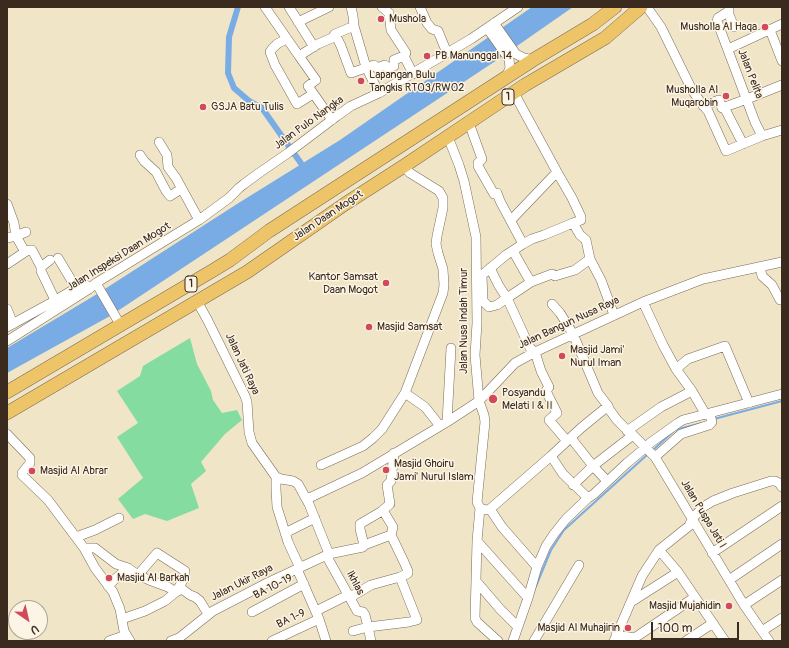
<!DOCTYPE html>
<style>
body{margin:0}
#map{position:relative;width:789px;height:648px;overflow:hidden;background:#f0e5c7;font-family:Pangolin,sans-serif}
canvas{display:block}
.frame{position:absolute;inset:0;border:8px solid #3b2a1e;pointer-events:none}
.north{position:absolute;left:8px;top:600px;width:40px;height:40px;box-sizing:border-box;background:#fcf5e5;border:1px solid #afa495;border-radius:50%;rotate:146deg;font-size:11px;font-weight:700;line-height:16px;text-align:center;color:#3b2a1e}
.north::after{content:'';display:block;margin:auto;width:14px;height:18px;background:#d1495b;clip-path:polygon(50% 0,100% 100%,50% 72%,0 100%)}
.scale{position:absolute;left:651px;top:622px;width:88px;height:18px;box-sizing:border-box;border:2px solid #3b2a1e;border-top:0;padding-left:5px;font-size:12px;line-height:14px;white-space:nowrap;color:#3b2a1e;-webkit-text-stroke:3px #fcf5e5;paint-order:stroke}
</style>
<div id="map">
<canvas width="789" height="648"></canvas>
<div class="frame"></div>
<div class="north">U</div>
<div class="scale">100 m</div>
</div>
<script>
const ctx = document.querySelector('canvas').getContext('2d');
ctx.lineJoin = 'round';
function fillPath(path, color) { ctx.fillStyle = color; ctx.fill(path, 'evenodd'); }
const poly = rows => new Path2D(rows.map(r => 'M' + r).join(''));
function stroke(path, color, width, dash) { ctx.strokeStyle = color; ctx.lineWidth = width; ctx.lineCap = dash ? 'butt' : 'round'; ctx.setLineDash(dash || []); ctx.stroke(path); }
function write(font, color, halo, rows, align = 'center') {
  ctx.font = font + ' Pangolin,sans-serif'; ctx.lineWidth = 3; ctx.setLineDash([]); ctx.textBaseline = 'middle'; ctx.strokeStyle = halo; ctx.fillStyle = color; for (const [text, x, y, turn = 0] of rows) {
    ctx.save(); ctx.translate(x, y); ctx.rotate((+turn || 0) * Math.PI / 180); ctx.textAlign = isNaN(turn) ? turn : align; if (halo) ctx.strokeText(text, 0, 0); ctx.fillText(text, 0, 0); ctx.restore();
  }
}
const green = poly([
 [190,338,197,364,211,391,213,400,222,413,237,410,242,420,225,434,201,462,206,471,191,484,199,508,167,521,145,514,133,519,118,499,143,478,117,437,138,423,117,391,140,376,143,366]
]);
const water = poly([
 [532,7,573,7,494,62,110,316,7,373,7,348,97,294,237,204,340,140]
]);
const stream = poly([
 [714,419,782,401],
 [653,450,675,430,702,423],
 [534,591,551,550,564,530,648,454]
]);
const canal = poly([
 [238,7,229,37,228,73,234,88,249,101,262,108,305,169]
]);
const minor = poly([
 [265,7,299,56],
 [289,7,314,47],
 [351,7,353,16,354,26,366,67,379,93],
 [382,7,389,13,391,30,406,53,404,56],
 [420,7,427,23,432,29,438,31,447,53],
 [647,7,661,27,692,90,702,104,708,111,726,151,762,136,782,130],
 [729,7,729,11,718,18,717,21,755,122,762,136],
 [728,12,734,27],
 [298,22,329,7],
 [494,23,516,54,524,58,533,60],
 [487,28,509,59,510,68,506,77],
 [770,30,782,61],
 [335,34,341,46,351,73,374,65,377,68,385,65,388,68,394,66,394,60,404,56,413,74],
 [286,39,277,44,272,49,270,52,275,65,297,104,313,94],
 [728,49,782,24],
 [514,93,557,172,572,198,581,217,581,220,573,223,580,235,586,240,590,259,601,280,614,315],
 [703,106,719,100,722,108,747,99,782,85],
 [724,107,743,144],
 [332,120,308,86,316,80,299,56,318,44,332,38,335,34,354,26],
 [469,123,482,159,478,163,478,166,494,194,497,193,500,201,523,244],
 [448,137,459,165,464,181,476,237,477,323,475,355,479,401,484,415,485,422,477,502,480,508,477,541,475,618,477,622,498,641],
 [159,142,167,155,168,167,176,178,199,220],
 [140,155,144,161,156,172,166,191,170,196,181,189],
 [7,204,14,223,16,236,25,252],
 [510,219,513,218,557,172],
 [7,238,16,236,26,232],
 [513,251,526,274,531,282,552,274,555,276,575,270,590,259],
 [58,258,76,288],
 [7,264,25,252,29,250,32,250,41,267,41,271,55,300],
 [41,267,50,260],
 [760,267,762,276,772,285,780,300,782,300],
 [490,268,499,286,507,298,531,282],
 [96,283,121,326],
 [197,301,208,321,245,396,247,402,249,432,252,443,276,477,281,479,293,481,298,484,309,504,329,554],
 [643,302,663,345,676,369,692,391,706,415],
 [552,304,560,313,573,334,598,393,608,406,609,409,617,420,628,431,631,433,655,457,729,580,744,605,769,641],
 [7,309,13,324],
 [7,327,49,304,76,288,85,284,89,289],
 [7,341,89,289,96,283,199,220,229,198,239,188,244,184,259,173,288,153,337,116,351,106,379,93,471,39,518,7],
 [676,369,688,359,725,346,749,403],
 [405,393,425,407,440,426],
 [447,422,451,348],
 [627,431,661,407,692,391],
 [7,434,30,458,30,463,22,473,22,475,48,500,84,548,95,568,113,592,120,609,124,631,130,641],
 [571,438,593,466,607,481],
 [567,441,549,420,557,413,546,391,549,387,541,371,535,352,530,348,507,298,497,305,489,307,483,301,482,275,506,255,523,244,532,239,544,235,573,223],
 [551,456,563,474,588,498],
 [655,457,681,434,709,425,712,422,710,414],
 [321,465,363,446,373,438,382,429,405,393,443,293,444,285,443,269,438,253,436,244,437,236,443,208,443,198,439,191,410,173,404,166],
 [276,477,276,489,277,507,288,542,300,568],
 [573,485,593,466,633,435],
 [307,499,362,473,447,422,473,405,479,401,515,363,535,352,643,302,703,279,782,262],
 [480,508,486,510,490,509,551,456,581,428,608,406],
 [490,509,502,527,537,567],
 [285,533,315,518],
 [76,537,95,530,119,518],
 [477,541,528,598],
 [364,545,391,535],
 [84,548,95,548,116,564,128,568,138,575,149,580,168,587,176,592,182,589,190,595,195,597,200,601,208,614],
 [659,550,678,572,725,641],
 [712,553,782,506],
 [326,555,356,609,357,611,363,612,365,615,368,627,371,641],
 [297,569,319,619,326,641],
 [729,580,782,544],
 [476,581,500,609,518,627],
 [108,586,114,580,128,568],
 [631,602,678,572],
 [744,605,782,580],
 [316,611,348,595,354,595,371,585,400,577,407,574,408,573,408,571,404,562,391,535,393,527,384,512,382,511],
 [252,612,304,584],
 [122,619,145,611,165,601,176,592,185,577,185,571,157,553,138,575],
 [353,631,368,627,409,622,417,620,400,577],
 [762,631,782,618],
 [616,635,634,638,639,635,695,597],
 [109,641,126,635],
 [171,641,179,638,213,611,269,582,329,554,363,547,364,545,360,529,360,524,382,511,390,504,387,485,391,481,394,453],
 [272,641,319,619],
 [513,641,528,598,537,567,546,546,554,534,566,519,588,498,594,494,627,463,645,448,650,443,678,423,683,420,782,394],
 [534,641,579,565],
 [614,641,642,576,659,550,689,526,692,519,703,507,713,501,733,493,771,481,775,481,779,483,782,487],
 [686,641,713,623]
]);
const highway = poly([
 [7,392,212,271,230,260,269,231,533,60,593,24,615,7],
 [7,413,247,272,345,204,404,166,525,85,605,38,641,7]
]);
const markers = [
 [381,19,4,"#d1495b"],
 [765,27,4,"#d1495b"],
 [427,56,4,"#d1495b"],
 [361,81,4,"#d1495b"],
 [726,96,4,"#d1495b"],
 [203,107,4,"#d1495b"],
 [386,283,4,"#d1495b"],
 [369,327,4,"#d1495b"],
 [562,356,4,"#d1495b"],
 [493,399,5,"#d1495b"],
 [386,470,4,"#d1495b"],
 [32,471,4,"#d1495b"],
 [109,578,4,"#d1495b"],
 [729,606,4,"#d1495b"],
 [628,628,4,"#d1495b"]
];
const shields = [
 [508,97,12],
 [191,284,12]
];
const shieldNames = [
 ["1",508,97],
 ["1",191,284]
];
const poiNames = [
 ["Mushola",389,19],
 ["Musholla Al Haqa",757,27,"right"],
 ["PB Manunggal 14",435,56],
 ["Lapangan Bulu",369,75],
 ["Tangkis RT03/RW02",369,88],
 ["Musholla Al",718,90,"right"],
 ["Muqarobin",718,103,"right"],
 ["GSJA Batu Tulis",211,107],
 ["Kantor Samsat",378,277,"right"],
 ["Daan Mogot",378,290,"right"],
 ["Masjid Samsat",377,327],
 ["Masjid Jami'",570,350],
 ["Nurul Iman",570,363],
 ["Posyandu",502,393],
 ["Melati I & II",502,406],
 ["Masjid Ghoiru",394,464],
 ["Jami' Nurul Islam",394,477],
 ["Masjid Al Abrar",40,471],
 ["Masjid Al Barkah",117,578],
 ["Masjid Mujahidin",721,606,"right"],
 ["Masjid Al Muhajirin",620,628,"right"]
];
const streetNames = [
 ["Jalan Pelita",750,74,69],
 ["Jalan Pulo Nangka",309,123,-36],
 ["Jalan Daan Mogot",328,216,-34],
 ["Jalan Inspeksi Daan Mogot",119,257,-32],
 ["Jalan Nusa Indah Timur",464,321,-90],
 ["Jalan Bangun Nusa Raya",569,323,-25],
 ["Jalan Jati Raya",242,364,65],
 ["Jalan Puspa Jati I",703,514,59],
 ["Jalan Ukir Raya",242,583,-27],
 ["Ikhlas",355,583,62],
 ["BA 10-19",273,587,-27],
 ["BA 1-9",291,619,-25]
];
fillPath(green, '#84dca0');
fillPath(water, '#79abe5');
stroke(stream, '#79abe5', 2);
stroke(canal, '#79abe5', 6);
stroke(minor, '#7a6b59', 10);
stroke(highway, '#7a6b59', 14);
stroke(minor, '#fff', 9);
stroke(highway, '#eec469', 13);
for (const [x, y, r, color] of markers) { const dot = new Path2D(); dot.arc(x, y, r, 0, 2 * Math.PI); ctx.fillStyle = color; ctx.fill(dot); stroke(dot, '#fcf5e5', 1.5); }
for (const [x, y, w] of shields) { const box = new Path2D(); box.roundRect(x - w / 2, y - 8, w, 16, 3); ctx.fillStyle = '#fcf5e5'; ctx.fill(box); stroke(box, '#3b2a1e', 1); }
write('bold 10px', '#3b2a1e', null, shieldNames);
write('11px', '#3b2a1e', '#fcf5e5', poiNames, 'left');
write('11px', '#3b2a1e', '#fcf5e5', streetNames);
</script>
